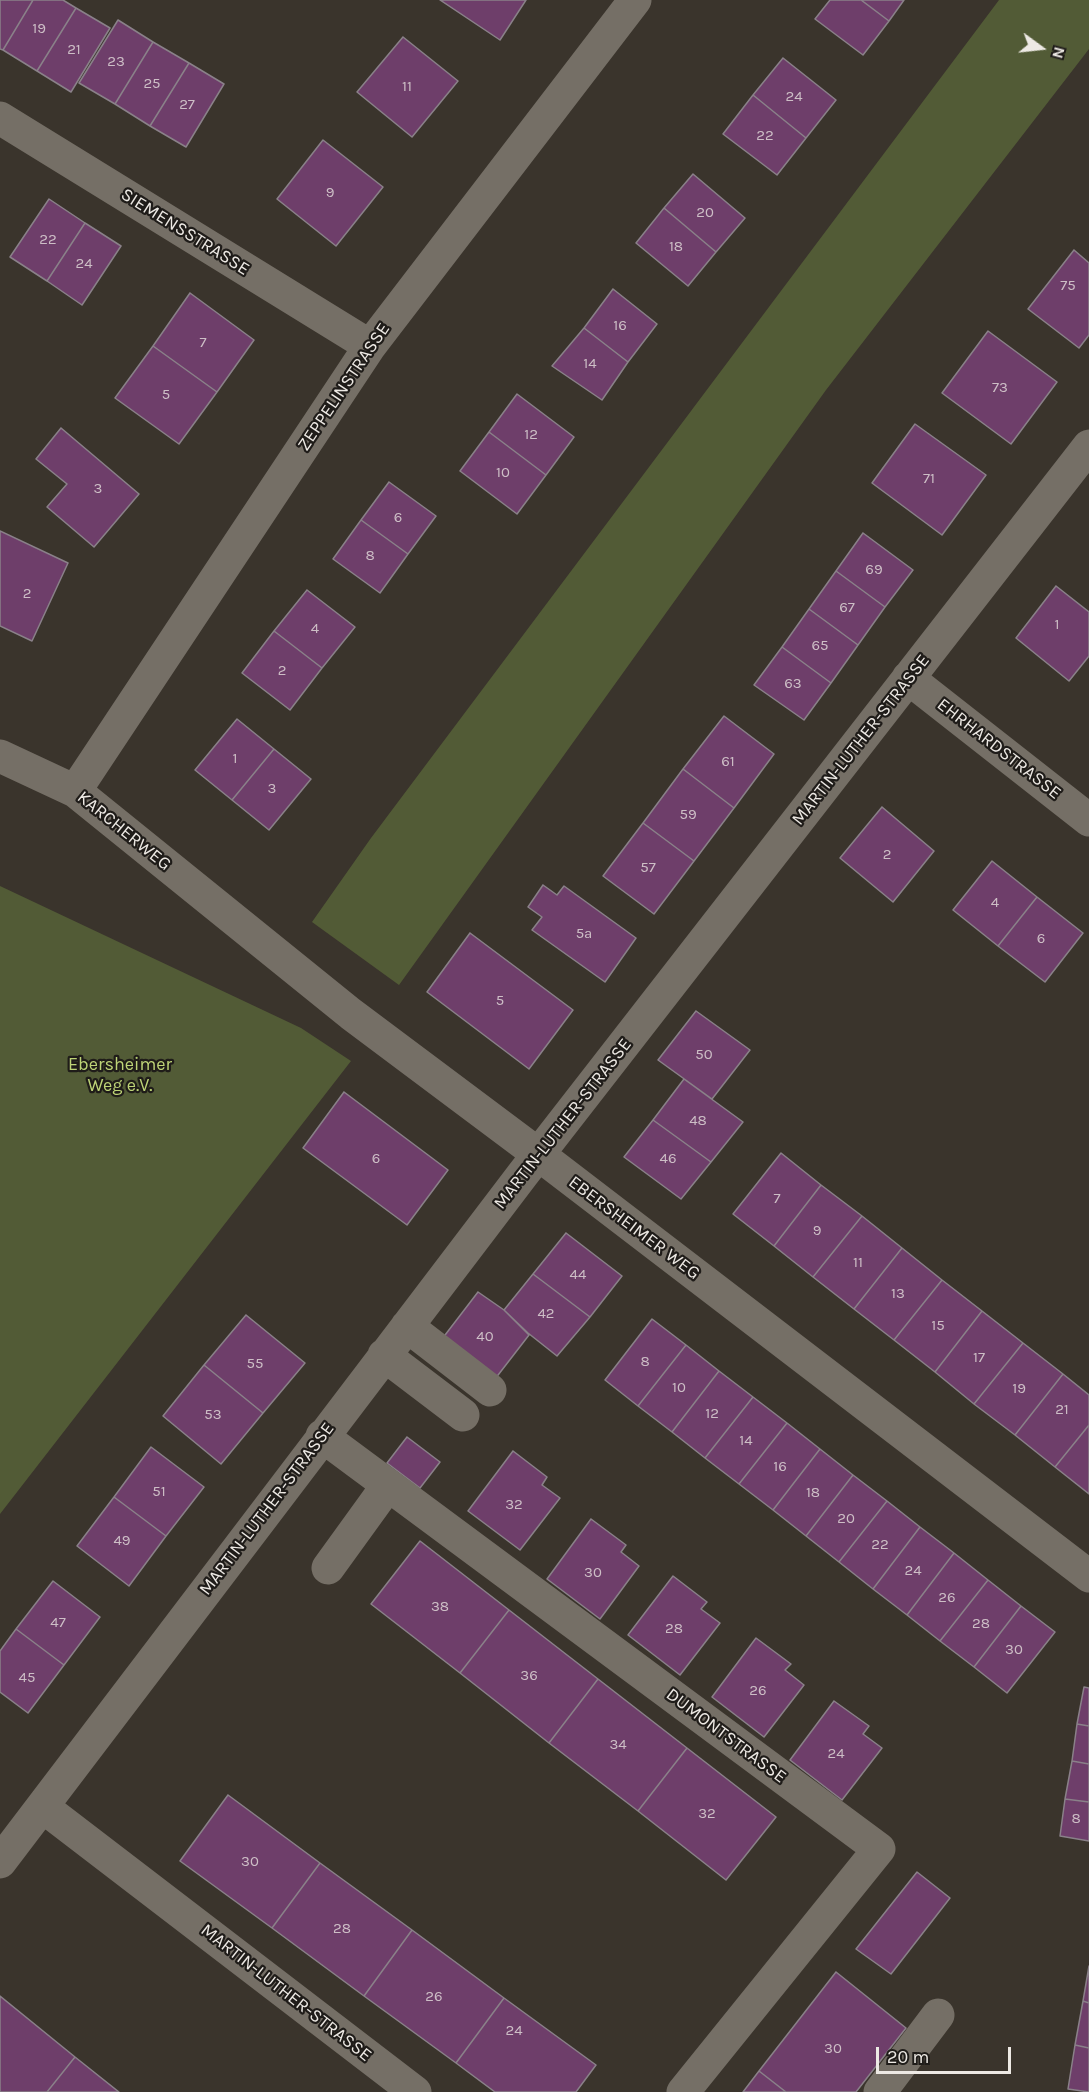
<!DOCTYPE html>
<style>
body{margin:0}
#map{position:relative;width:1089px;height:2092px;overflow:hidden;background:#3a342c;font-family:Karla,sans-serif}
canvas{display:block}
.north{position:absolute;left:1011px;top:18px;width:60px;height:60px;-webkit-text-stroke:4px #1f1c19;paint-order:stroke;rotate:105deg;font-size:16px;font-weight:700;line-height:24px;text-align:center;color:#ede9e4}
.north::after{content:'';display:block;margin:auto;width:21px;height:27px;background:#ede9e4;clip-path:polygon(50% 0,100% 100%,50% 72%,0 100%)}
.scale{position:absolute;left:876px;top:2047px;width:135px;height:27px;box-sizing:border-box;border:3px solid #ede9e4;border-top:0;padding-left:8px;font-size:18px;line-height:21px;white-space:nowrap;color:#ede9e4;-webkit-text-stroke:4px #1f1c19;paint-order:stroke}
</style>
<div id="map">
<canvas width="1089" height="2092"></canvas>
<div class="north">N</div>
<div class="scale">20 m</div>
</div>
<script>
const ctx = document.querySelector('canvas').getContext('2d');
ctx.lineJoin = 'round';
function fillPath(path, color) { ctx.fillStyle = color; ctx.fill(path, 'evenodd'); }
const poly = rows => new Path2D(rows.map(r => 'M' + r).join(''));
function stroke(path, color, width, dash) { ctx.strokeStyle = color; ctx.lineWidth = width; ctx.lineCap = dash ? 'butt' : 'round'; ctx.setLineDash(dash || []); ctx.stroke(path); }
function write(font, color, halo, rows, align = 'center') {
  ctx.font = font + ' Karla,sans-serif'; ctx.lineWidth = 4.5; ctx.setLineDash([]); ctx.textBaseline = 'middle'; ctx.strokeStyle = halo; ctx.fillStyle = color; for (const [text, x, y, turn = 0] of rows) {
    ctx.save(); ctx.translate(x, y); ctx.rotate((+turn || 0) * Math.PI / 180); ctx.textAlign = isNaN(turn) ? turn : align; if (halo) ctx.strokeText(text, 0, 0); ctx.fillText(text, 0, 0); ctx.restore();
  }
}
const green = poly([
 [999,0,1089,0,1089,49,826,390,399,985,312,922,371,838],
 [0,886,301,1028,351,1061,0,1514]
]);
const building = poly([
 [0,0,33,0,3,50,0,49,0,0],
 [33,0,63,0,76,8,37,71,3,50,33,0],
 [440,0,526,0,500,40,440,0],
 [830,0,861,0,889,21,863,55,815,19,830,0],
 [861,0,904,0,889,21,861,0],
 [76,8,110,28,71,92,37,71,76,8],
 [118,20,153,42,115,104,79,83,118,20],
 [403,37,458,81,412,137,357,92,403,37],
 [153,42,189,63,150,126,115,104,153,42],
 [783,58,836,100,806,138,753,95,783,58],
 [189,63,224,84,186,147,150,126,189,63],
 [753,95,806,138,777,175,723,134,753,95],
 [323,140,383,187,336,246,277,199,323,140],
 [693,174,745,218,716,252,664,208,693,174],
 [49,199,85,223,47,281,10,257,49,199],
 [664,208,716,252,688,286,636,243,664,208],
 [85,223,121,246,82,305,47,281,85,223],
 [1074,250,1089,263,1089,335,1079,348,1028,309,1074,250],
 [613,289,657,324,628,362,584,328,613,289],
 [190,293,254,340,217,392,153,346,190,293],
 [584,328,628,362,602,400,552,366,584,328],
 [988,331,1057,382,1011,444,942,393,988,331],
 [153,346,217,392,179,444,115,398,153,346],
 [517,394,574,437,546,475,489,432,517,394],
 [915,424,986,475,942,535,872,483,915,424],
 [61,428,139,494,94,547,47,507,67,484,36,459,61,428],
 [489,432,546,475,517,514,460,471,489,432],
 [389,482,436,516,408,554,361,520,389,482],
 [361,520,408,554,380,593,333,559,361,520],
 [0,531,68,563,32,641,0,626,0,531],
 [863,533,913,570,885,607,836,571,863,533],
 [836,571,885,607,858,645,809,609,836,571],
 [1056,586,1089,612,1089,656,1069,681,1016,638,1056,586],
 [307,590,355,627,322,668,274,631,307,590],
 [809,609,858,645,831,683,782,647,809,609],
 [274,631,322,668,290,710,242,673,274,631],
 [782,647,831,683,804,720,754,685,782,647],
 [724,716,774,754,734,808,683,769,724,716],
 [237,719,274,749,232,800,195,770,237,719],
 [274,749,311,779,269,830,232,800,274,749],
 [683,769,734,808,694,861,643,823,683,769],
 [882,807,934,851,893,902,840,858,882,807],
 [643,823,694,861,654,914,603,876,643,823],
 [992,861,1037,897,998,946,953,910,992,861],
 [543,885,557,895,564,886,636,938,605,982,532,930,542,917,528,907,543,885],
 [1037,897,1083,933,1045,982,998,946,1037,897],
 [470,933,573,1010,529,1069,427,992,470,933],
 [696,1011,750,1050,712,1099,658,1060,696,1011],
 [684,1079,743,1122,711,1162,653,1120,684,1079],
 [344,1092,448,1170,407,1225,303,1148,344,1092],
 [653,1120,711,1162,681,1199,624,1157,653,1120],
 [781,1153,821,1185,774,1246,733,1214,781,1153],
 [821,1185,862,1216,813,1277,774,1246,821,1185],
 [862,1216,902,1248,854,1309,813,1277,862,1216],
 [566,1233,622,1276,590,1317,533,1274,566,1233],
 [902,1248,942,1280,894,1340,854,1309,902,1248],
 [533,1274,590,1317,557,1356,528,1333,504,1310,533,1274],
 [942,1280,982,1311,935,1372,894,1340,942,1280],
 [478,1292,504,1310,529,1335,495,1379,442,1339,478,1292],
 [982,1311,1023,1343,974,1404,935,1372,982,1311],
 [246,1315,305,1363,263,1413,204,1365,246,1315],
 [652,1319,686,1345,638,1406,605,1380,652,1319],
 [1023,1343,1063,1374,1015,1435,974,1404,1023,1343],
 [686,1345,719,1371,672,1432,638,1406,686,1345],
 [204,1365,263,1413,221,1464,163,1416,204,1365],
 [719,1371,753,1397,705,1458,672,1432,719,1371],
 [1063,1374,1089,1395,1089,1425,1055,1467,1015,1435,1063,1374],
 [753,1397,787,1423,739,1484,705,1458,753,1397],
 [787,1423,820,1449,773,1510,739,1484,787,1423],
 [1089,1425,1089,1494,1055,1467,1089,1425],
 [407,1437,440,1462,420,1488,387,1463,407,1437],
 [151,1447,204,1487,166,1536,114,1497,151,1447],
 [820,1449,853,1475,806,1536,773,1510,820,1449],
 [513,1451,547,1477,542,1485,560,1498,520,1550,468,1511,513,1451],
 [853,1475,887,1501,839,1562,806,1536,853,1475],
 [114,1497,166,1536,129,1586,77,1546,114,1497],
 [887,1501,920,1527,873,1589,839,1562,887,1501],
 [591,1519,626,1545,621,1552,639,1566,600,1619,547,1579,591,1519],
 [920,1527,954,1553,907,1615,873,1589,920,1527],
 [420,1541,509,1610,460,1673,371,1604,420,1541],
 [954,1553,988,1580,940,1641,907,1615,954,1553],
 [673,1576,707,1602,701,1609,720,1623,680,1675,628,1635,673,1576],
 [988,1580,1021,1606,974,1667,940,1641,988,1580],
 [53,1581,100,1617,64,1665,16,1629,53,1581],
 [1021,1606,1055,1632,1007,1693,974,1667,1021,1606],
 [509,1610,598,1679,549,1743,460,1673,509,1610],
 [16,1629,64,1665,28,1713,0,1692,0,1651,16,1629],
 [756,1638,791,1664,785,1670,804,1685,764,1737,712,1697,756,1638],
 [598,1679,687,1748,638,1811,549,1743,598,1679],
 [1084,1687,1089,1688,1089,1726,1077,1724,1084,1687],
 [834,1701,869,1726,863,1734,882,1748,842,1800,790,1760,834,1701],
 [1077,1724,1089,1726,1089,1764,1072,1761,1077,1724],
 [687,1748,776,1817,726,1880,638,1811,687,1748],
 [1072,1761,1089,1764,1089,1802,1065,1799,1072,1761],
 [228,1795,320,1863,272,1928,180,1861,228,1795],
 [1065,1799,1089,1802,1089,1841,1060,1836,1065,1799],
 [320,1863,412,1930,364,1996,272,1928,320,1863],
 [917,1872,950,1898,891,1974,856,1949,917,1872],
 [412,1930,504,1998,456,2063,364,1996,412,1930],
 [1089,1966,1089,2003,1083,2001,1089,1966],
 [836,1972,906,2028,856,2092,786,2092,759,2071,836,1972],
 [0,1996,75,2057,47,2092,0,2092,0,1996],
 [504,1998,596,2065,576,2092,495,2092,456,2063,504,1998],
 [1083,2001,1089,2003,1089,2048,1075,2045,1083,2001],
 [1075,2045,1089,2048,1089,2092,1068,2089,1075,2045],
 [75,2057,119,2092,47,2092,75,2057],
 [759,2071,786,2092,743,2092,759,2071]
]);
const minor = poly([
 [0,118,370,346],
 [908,678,1089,820],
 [0,756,75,791,351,1014,538,1154,1089,1576],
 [75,791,370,346,635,0],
 [407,1326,490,1390],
 [384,1355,463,1415],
 [322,1436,879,1849,683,2092],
 [328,1568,388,1485],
 [43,1807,415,2092],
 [0,1862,523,1174,1089,446],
 [880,2092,938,2015]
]);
const numberNames = [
 ["19",39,29],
 ["21",74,50],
 ["23",116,62],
 ["25",152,84],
 ["11",407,87],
 ["24",794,97],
 ["27",187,105],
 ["22",765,136],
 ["9",330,193],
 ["20",705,213],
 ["22",48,240],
 ["18",676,247],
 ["24",84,264],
 ["75",1068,286],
 ["16",620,326],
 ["7",203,343],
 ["14",590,364],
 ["73",1000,388],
 ["5",166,395],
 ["12",531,435],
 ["10",503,473],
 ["71",929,479],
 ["3",98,489],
 ["6",398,518],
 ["8",370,556],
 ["69",874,570],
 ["2",27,594],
 ["67",847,608],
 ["1",1057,625],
 ["4",315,629],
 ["65",820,646],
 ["2",282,671],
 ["63",793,684],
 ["1",235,759],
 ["61",728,762],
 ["3",272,789],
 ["59",688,815],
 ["2",887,855],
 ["57",648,868],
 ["4",995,903],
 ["5a",584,934],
 ["6",1041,939],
 ["5",500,1001],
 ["50",704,1055],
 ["48",698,1121],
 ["6",376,1159],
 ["46",668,1159],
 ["7",777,1199],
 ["9",817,1231],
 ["11",858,1263],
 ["44",578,1275],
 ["13",898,1294],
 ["42",546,1314],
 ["15",938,1326],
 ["40",485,1337],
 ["17",979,1358],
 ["8",645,1362],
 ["55",255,1364],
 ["10",679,1388],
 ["19",1019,1389],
 ["21",1062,1410],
 ["12",712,1414],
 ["53",213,1415],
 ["14",746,1441],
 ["16",780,1467],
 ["51",159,1492],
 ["18",813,1493],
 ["32",514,1505],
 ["20",846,1519],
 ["49",122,1541],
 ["22",880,1545],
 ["24",913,1571],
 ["30",593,1573],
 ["26",947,1598],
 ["38",440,1607],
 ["47",58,1623],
 ["28",981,1624],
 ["28",674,1629],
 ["30",1014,1650],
 ["36",529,1676],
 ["45",27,1678],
 ["26",758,1691],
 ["34",618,1745],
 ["24",836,1754],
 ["32",707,1814],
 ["8",1076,1819],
 ["30",250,1862],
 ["28",342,1929],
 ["26",434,1997],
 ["24",514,2031],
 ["30",833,2049]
];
const streetNames = [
 ["SIEMENSSTRASSE",185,232,32],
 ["ZEPPELINSTRASSE",344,387,-56],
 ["MARTIN-LUTHER-STRASSE",861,740,-52],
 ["EHRHARDSTRASSE",999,749,38],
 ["KARCHERWEG",124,831,39],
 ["MARTIN-LUTHER-STRASSE",563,1124,-52],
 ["EBERSHEIMER WEG",634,1228,37],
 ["MARTIN-LUTHER-STRASSE",267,1509,-53],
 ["DUMONTSTRASSE",726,1736,37],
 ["MARTIN-LUTHER-STRASSE",286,1993,38]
];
const parkNames = [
 ["Ebersheimer",120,1065],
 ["Weg e.V.",120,1086]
];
fillPath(green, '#525b36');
fillPath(building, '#6e3e6a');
stroke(building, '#8a8189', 1.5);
stroke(minor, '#756f66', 33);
write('15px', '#cdbec6', null, numberNames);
write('18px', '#ede9e4', '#1f1c19', streetNames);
write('18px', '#bed477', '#1f1c19', parkNames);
</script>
